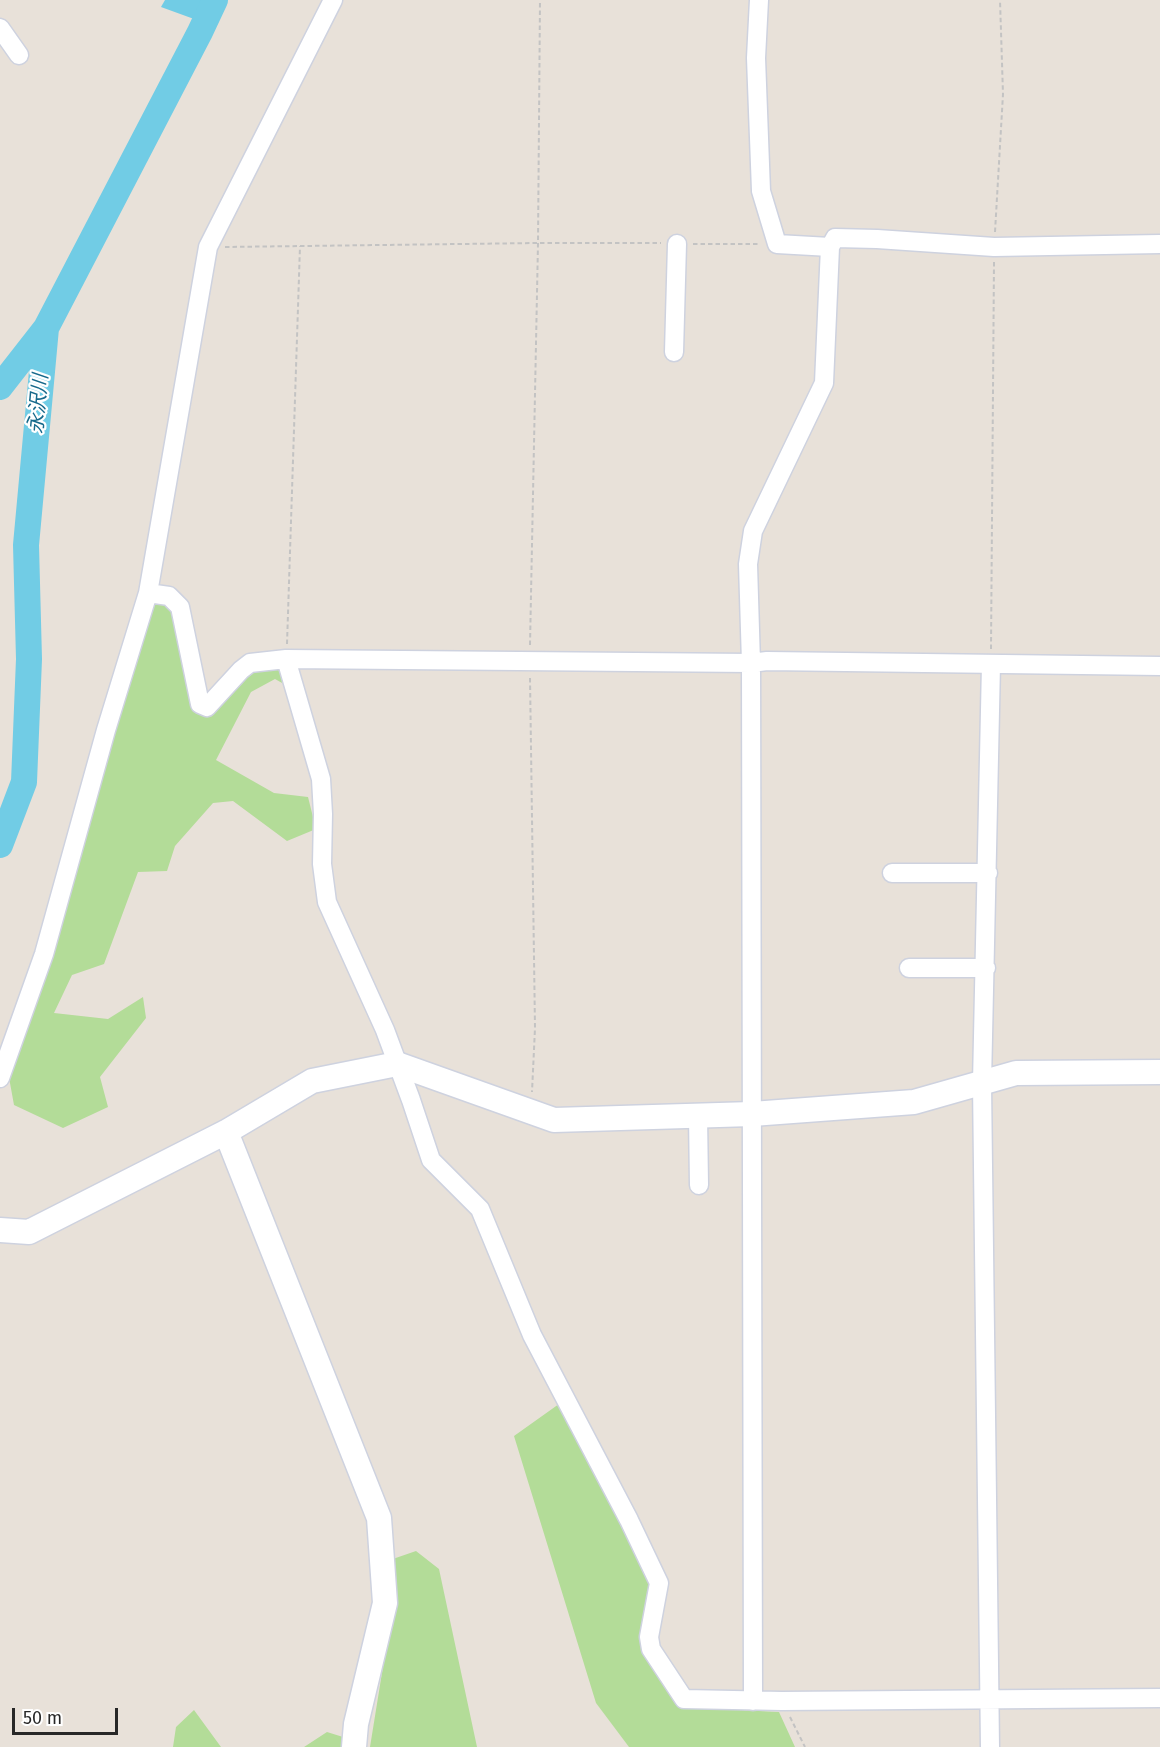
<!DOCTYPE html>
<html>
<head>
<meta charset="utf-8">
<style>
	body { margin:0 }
	#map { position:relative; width:1160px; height:1747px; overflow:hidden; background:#e8e1d9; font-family:"Fira Sans",sans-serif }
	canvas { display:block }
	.scale { position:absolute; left:12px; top:1708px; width:106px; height:27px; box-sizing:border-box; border:3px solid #272727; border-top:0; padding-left:8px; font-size:18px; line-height:21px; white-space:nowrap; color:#272727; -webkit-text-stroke:4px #fff; paint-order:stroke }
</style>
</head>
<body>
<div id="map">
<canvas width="1160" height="1747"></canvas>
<div class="scale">50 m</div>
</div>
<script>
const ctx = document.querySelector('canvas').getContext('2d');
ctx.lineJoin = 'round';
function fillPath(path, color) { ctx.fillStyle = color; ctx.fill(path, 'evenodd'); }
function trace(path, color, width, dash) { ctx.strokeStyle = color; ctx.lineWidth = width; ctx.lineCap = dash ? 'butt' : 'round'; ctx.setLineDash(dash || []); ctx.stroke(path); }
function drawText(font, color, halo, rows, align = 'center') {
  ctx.font = font + ' "Fira Sans","Noto Sans JP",sans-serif'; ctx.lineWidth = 4.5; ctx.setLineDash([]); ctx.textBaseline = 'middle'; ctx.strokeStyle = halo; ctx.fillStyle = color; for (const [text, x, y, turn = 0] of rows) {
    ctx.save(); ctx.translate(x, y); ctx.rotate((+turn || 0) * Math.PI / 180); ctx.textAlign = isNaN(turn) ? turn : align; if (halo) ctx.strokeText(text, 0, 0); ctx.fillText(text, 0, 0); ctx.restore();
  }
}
const green = new Path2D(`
	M151,600L173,608L195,706L212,715L248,670L280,665L291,688L275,679L251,692L216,760L274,793L308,797L316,829L287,841L233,801L213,803L175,846L167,871L138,872L104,964L72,975L54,1013L108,1019L143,997L146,1018L100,1077L108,1107L63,1128L14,1105L6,1061Z
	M566,1399L659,1583L642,1636L680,1707L779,1712L795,1747H629L596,1703L514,1436Z
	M416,1551L439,1569L477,1747H370L391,1617L387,1561Z
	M194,1710L221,1747H173L176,1727Z
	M327,1732L343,1737L342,1747H304Z`);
const water = new Path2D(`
	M165,0H217L205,23L161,7Z`);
const river = new Path2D(`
	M0,387L46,328
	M0,845L24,782L29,659L26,545L46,328L200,32L215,0`);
const path = new Path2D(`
	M995,232L1003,94L1000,0
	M693,244H760
	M225,247L538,243H661
	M287,644L300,246
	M530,645L538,243L540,0
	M991,649L994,262
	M530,678L535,1028L532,1092
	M790,1717L805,1747`);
const street = new Path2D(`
	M759,0L756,58L761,191L777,244L830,247
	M0,28L19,55
	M674,352L677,244
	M148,593L169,596L180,607L200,704L207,707L241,670L250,663L286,659L751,663L767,661L1160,666
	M286,659L321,779L323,814L322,864L327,902L385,1030L411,1100L431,1160L480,1209L532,1335L629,1520L659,1583L649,1637L651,1649L684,1699L782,1701L1160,1698
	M892,873H988
	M909,968H986
	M0,1078L44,954L106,730L148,593L208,247L333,0
	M698,1115L699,1185
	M753,1701L751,663L748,564L753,531L824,383L830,247L835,238L877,239L994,247L1160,244
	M990,1747L982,1083L991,664`);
const secondary = new Path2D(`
	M226,1132L379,1518L385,1603L356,1724L354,1747
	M0,1230L29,1232L226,1132L312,1081L397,1064L554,1120L752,1114L914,1102L1016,1073L1160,1072`);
const waterNames = [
	["永沢川",39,404,-85]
];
fillPath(green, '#b3dc98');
fillPath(water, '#71cce5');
trace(river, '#71cce5', 26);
trace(street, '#ced2df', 21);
trace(secondary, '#ced2df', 27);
trace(path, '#c3c3c3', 2, [4.5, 3]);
trace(street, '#fff', 18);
trace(secondary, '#fff', 24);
drawText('italic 20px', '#16698b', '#fff', waterNames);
</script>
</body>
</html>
